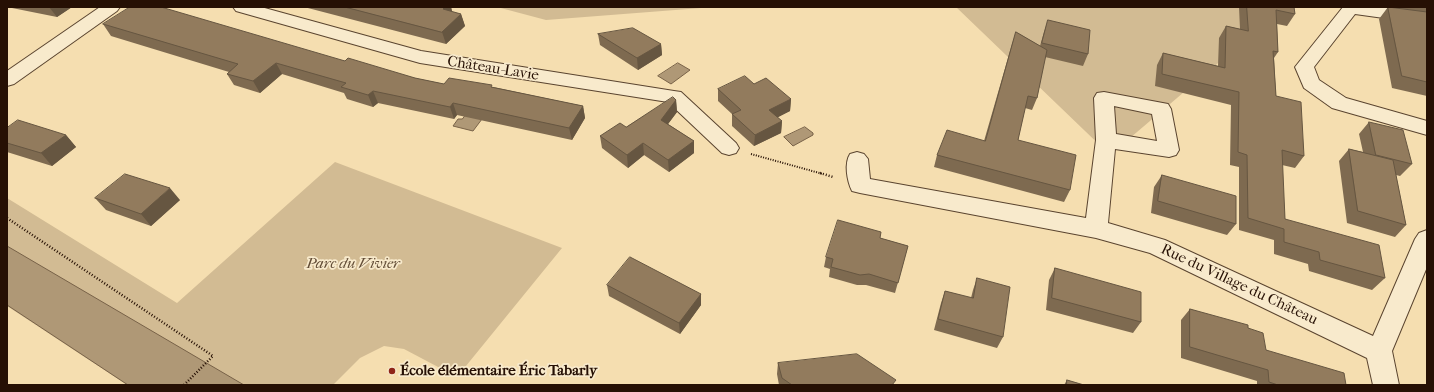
<!DOCTYPE html>
<html>
<head>
<meta charset="utf-8">
<style>
	body { margin:0 }
	#map { position:relative; width:1434px; height:392px; overflow:hidden; background:#f5deb0; font-family:"IM FELL French Canon",serif }
	canvas { display:block }
	.frame { position:absolute; inset:0; border:8px solid #261004; pointer-events:none }
</style>
</head>
<body>
<div id="map">
<canvas width="1434" height="392"></canvas>
<div class="frame"></div>
</div>
<script>
const ctx = document.querySelector('canvas').getContext('2d');
ctx.lineJoin = 'round';
function fillPath(path, color) { ctx.fillStyle = color; ctx.fill(path, 'evenodd'); }
function trace(path, color, width, dash) { ctx.strokeStyle = color; ctx.lineWidth = width; ctx.lineCap = dash ? 'butt' : 'round'; ctx.setLineDash(dash || []); ctx.stroke(path); }
function drawText(font, color, halo, rows, align = 'center') {
  ctx.font = font + ' "IM FELL French Canon",serif'; ctx.lineWidth = 3.5; ctx.setLineDash([]); ctx.textBaseline = 'middle'; ctx.strokeStyle = halo; ctx.fillStyle = color; for (const [text, x, y, turn = 0] of rows) {
    ctx.save(); ctx.translate(x, y); ctx.rotate((+turn || 0) * Math.PI / 180); ctx.textAlign = isNaN(turn) ? turn : align; if (halo) ctx.strokeText(text, 0, 0); ctx.fillText(text, 0, 0); ctx.restore();
  }
}
const green = new Path2D(`
	M497,7H714L546,20Z
	M956,7H1284L1110,155Z
	M335,162L562,248L457,377L404,349L384,346L360,358L333,385H127L7,306V198L177,303Z`);
const water = new Path2D(`
	M678,63L690,70L671,84L658,76Z
	M471,108L488,111L473,131L453,126L458,119H462Z
	M805,127L813,133V135L793,146L784,137Z
	M7,246L244,385H128L7,305Z`);
const pathFar1 = new Path2D(`
	M751,154L823,174`);
const path = new Path2D(`
	M820,173L833,177
	M7,218L213,356L184,385`);
const street = new Path2D(`
	M100,7H120L117,11L14,84L7,86V71Z
	M233,7H261L421,51L674,91L681,92L736,143L739,148L736,153L729,155L722,153L668,102L420,63L236,11Z
	M1343,7H1380L1427,14V24L1355,14L1314,67L1319,80L1346,98L1427,121V135L1332,108L1304,88L1295,67Z
	M1104,92L1168,104L1171,109L1179,150L1176,155L1169,157L1115,149L1108,223L1165,240L1373,336L1415,239L1419,233L1427,230V267L1392,351L1399,385H1373L1367,358L1150,253L1096,238L860,193L852,191C847,181 844,163 850,154L857,152L864,154L868,159L870,179L1086,218L1096,140L1094,98L1097,93ZM1114,106L1152,114L1157,141L1116,134Z`);
const wall = new Path2D(`
	M7,7H72L57,17Z
	M304,7H451L452,12L461,14L465,26L446,44Z
	M1239,7H1294L1295,14L1287,26L1277,24L1278,52L1274,58L1276,96L1304,156L1295,168L1282,165L1285,219L1385,278L1372,290L1309,271L1308,264L1274,254V240L1239,230V167L1230,165L1231,105L1155,86L1157,65L1163,53L1218,66L1219,38L1226,26L1240,29Z
	M1386,7H1427V96L1392,88L1379,19L1388,7Z
	M1048,20L1088,54L1083,66L1045,57L1037,98L1032,110L1025,108L1018,140L1070,190L1064,202L934,167L937,155L984,141L1012,44L1016,32L1040,46L1044,32Z
	M103,24L345,61L415,78L444,84L493,87L583,106L585,118L572,140L457,115L454,119L378,103L373,107L347,99L344,93L282,74L260,93L234,85L227,74L229,72L111,36Z
	M598,34L661,44L662,55L638,70L600,45Z
	M754,84L791,99L790,111L777,117L782,121L781,133L754,146L732,126V114L718,101V89Z
	M676,100L677,112L668,124L694,141V153L669,172L644,155L628,168L602,148L600,136L626,127Z
	M1369,122L1412,164L1400,176L1396,175L1406,225L1395,237L1347,223L1339,161L1349,149L1363,152L1359,134Z
	M7,128L66,135L76,147L52,166L7,152Z
	M1162,175L1236,224L1227,235L1151,213L1154,187Z
	M95,198L180,200L151,226L106,210Z
	M880,238L908,246L895,293L866,285H857L829,277L830,269L824,267L826,257Z
	M1055,268L1141,322L1133,333L1046,310L1049,280Z
	M977,278L1003,337L997,348L934,330L941,303L945,291L971,298L973,290Z
	M607,285L701,294V305L680,334L609,296Z
	M1190,309L1248,328L1266,350L1346,385H1257V381L1181,358V320Z
	M778,363L894,385H779L777,374Z
	M1067,380L1084,385H1064Z`);
const shadedWall = new Path2D(`
	M49,7H72L57,17Z
	M445,7H451L453,15L443,9Z
	M461,14L465,26L446,44L442,32Z
	M661,44L662,55L638,70L637,58Z
	M276,63L282,74L260,93L253,81Z
	M373,91L378,103L373,107L368,95Z
	M791,99L790,111L769,122V110Z
	M676,100L677,112L662,132L661,120Z
	M453,103L457,115L454,119L450,107Z
	M583,106L585,118L572,140L569,128Z
	M782,121L781,133L754,146L755,135Z
	M66,135L76,147L52,166L41,153Z
	M694,141V153L669,172L668,160Z
	M643,143L644,155L628,168L627,155Z
	M170,188L180,200L151,226L141,214Z
	M701,294V305L680,334L679,323Z`);
const building = new Path2D(`
	M130,7H161L345,61L348,58L415,78L444,84L449,78L492,85L491,87L583,106L569,128L453,103L450,107L373,91L368,95L341,87L346,83L276,63L253,81L227,74L238,64L103,24Z
	M345,7H445L443,9L461,14L442,32Z
	M1247,7H1294L1295,14L1276,10L1278,52L1273,51L1276,96L1301,102L1304,156L1282,150L1285,219L1379,245L1385,278L1320,260L1319,252L1284,242V229L1248,218L1247,155L1238,152L1239,92L1162,74L1163,53L1225,68L1226,26L1248,31Z
	M1388,7L1427,12V82L1402,76Z
	M1048,20L1090,30L1088,54L1042,43Z
	M633,28L661,44L637,58L598,34Z
	M1016,32L1047,50L1037,98L1028,96L1018,140L1076,155L1070,190L937,155L947,130L985,141Z
	M745,76L754,84L766,78L791,99L769,110L782,121L755,135L732,114L741,110L718,89Z
	M673,97L676,100L661,120L694,141L668,160L643,143L627,155L600,136L620,123L626,127Z
	M18,120L66,135L41,153L7,143V128Z
	M1369,122L1403,130L1412,164L1376,155Z
	M1349,149L1393,160L1406,225L1358,211Z
	M125,174L170,188L141,214L95,198Z
	M1162,175L1236,196V224L1158,201Z
	M838,220L881,232L880,238L908,246L898,283L869,274L860,275L831,267L833,259L826,257Z
	M630,257L701,294L679,323L607,285Z
	M1055,268L1141,292V322L1052,298Z
	M977,278L1010,287L1003,337L938,319L945,291L973,298Z
	M1190,309L1248,325V328L1263,333L1266,350L1344,373L1346,385H1278L1269,382L1268,370L1190,347Z
	M857,354L896,380L892,385H792L782,378L778,363Z
	M1067,380L1084,385H1067Z`);
const markers = [
	[392,371,4,"#8f2418"]
];
const streetNames = [
	["Château-Lavie",493,69,9],
	["Rue du Village du Château",1239,285,25]
];
const parkNames = [
	["Parc du Vivier",353,264]
];
const poiNames = [
	["École élémentaire Éric Tabarly",400,371]
];
fillPath(green, '#d2bb93');
fillPath(water, '#af9876');
trace(water, '#786248', 1);
trace(street, '#5a442f', 2);
trace(pathFar1, '#261004', 2, [1, 1.5]);
trace(path, '#261004', 2.5, [1, 2]);
fillPath(street, '#f8eacc');
fillPath(wall, '#7e6a50');
fillPath(shadedWall, '#665641');
fillPath(building, '#927b5d');
trace(building, '#665641', 1);
for (const [x, y, r, color] of markers) { const dot = new Path2D(); dot.arc(x, y, r, 0, 2 * Math.PI); ctx.fillStyle = color; ctx.fill(dot); trace(dot, '#f8eacc', 1.5); }
drawText('15px', '#261004', '#f8eacc', streetNames);
drawText('italic 15px', '#624c36', '#f8eacc', parkNames);
drawText('bold 15px', '#261004', '#f8eacc', poiNames, 'left');
</script>
</body>
</html>
